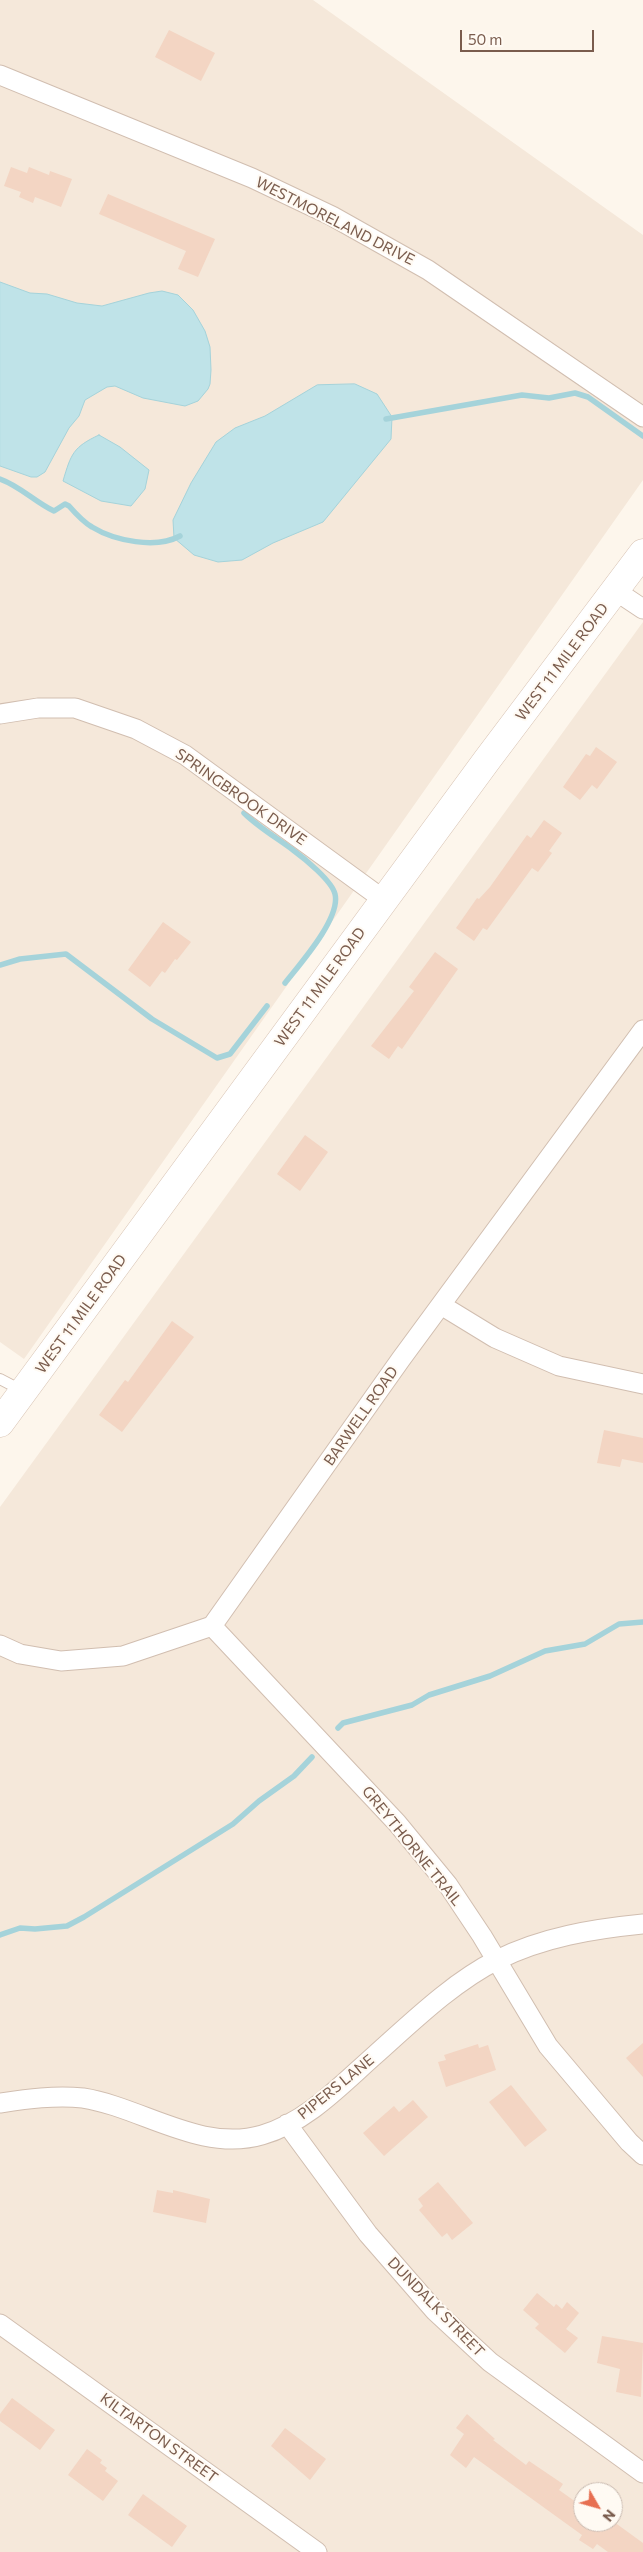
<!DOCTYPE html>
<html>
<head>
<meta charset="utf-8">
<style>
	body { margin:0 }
	#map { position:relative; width:643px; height:2552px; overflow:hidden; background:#fdf6ec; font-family:Commissioner,sans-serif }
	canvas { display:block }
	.north { position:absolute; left:573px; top:2482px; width:50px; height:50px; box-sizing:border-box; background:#fffaf3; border:1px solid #cabbb1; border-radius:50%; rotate:128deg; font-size:14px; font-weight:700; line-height:20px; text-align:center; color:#7a5c4d }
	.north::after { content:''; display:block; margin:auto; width:18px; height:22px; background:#e76f51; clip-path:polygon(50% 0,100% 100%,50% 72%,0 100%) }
	.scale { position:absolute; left:460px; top:30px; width:134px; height:22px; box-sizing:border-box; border:2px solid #7a5c4d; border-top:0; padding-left:6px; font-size:15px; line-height:18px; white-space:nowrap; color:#7a5c4d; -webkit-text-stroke:4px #fffaf3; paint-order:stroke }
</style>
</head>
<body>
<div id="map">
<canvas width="643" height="2552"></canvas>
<div class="north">N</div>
<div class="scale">50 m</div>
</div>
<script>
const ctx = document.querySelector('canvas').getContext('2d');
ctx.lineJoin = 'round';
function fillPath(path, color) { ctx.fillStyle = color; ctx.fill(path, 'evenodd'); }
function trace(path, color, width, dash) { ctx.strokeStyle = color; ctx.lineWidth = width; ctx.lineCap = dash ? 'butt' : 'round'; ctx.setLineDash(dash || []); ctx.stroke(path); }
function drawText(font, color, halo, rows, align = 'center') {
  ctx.font = font + ' Commissioner,sans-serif'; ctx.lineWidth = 4; ctx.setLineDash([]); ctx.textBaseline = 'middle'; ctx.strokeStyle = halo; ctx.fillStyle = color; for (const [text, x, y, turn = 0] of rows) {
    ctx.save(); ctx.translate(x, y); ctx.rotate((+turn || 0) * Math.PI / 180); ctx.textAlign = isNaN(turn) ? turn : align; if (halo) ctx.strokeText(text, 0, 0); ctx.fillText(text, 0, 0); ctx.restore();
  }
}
const residential = new Path2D(`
	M0,0H313L643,235V480L24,1359L0,1342Z
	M643,622V2552H0V1507ZM583,2492H613V2522H583Z`);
const water = new Path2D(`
	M0,282L30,293L47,294L77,303L102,306L149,293L162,291L178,295L193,310L205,331L210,347L211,370L210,384L208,389L198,401L185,406L143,398L115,386L107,387L85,400L79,416L69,428L45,472L37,477H31L0,466Z
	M355,384L377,394L392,417L391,439L323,522L273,543L242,560L218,562L194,555L174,538L173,520L191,483L216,442L235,428L265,416L317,385Z
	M99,435L120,447L149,470L145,489L131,506L101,501L63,481C71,454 73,447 99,435Z`);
const stream = new Path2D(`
	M386,419L522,395L549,398L575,393L588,397L643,436
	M0,479C20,486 35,502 54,511L65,504L69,506C76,514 83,522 92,527C115,541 156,549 180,536
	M244,813C258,827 277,838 293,850C304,858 332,881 335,894C341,918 300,964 285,983
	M0,965L20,959L66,954L152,1019L217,1058L230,1054L267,1006
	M338,1728L343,1723L412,1705L429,1695L490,1676L545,1651L585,1644L619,1624L643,1622
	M0,1935L20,1928L35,1929L67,1926L84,1917L233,1824L259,1801L294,1776L312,1757`);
const building = new Path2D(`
	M169,30L215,53L201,81L155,57Z
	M11,167L27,173L29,167L49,175L50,171L72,179L61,207L35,197L33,203L19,197L21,192L4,186Z
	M108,194L215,239L198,277L178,269L186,251L99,214Z
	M596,747L617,762L597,789L592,785L580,800L563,787L586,754L590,756Z
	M544,820L562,833L549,851L552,853L538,872L532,868L487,930L483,928L474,941L456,928L477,898L479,899L490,887L527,835L531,838Z
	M163,922L191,942L177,960L175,959L165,973L162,971L150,987L128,970Z
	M435,952L458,969L402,1049L398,1046L389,1059L371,1046L414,991L409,987Z
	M305,1135L328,1152L300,1191L277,1174Z
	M172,1321L194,1337L122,1432L99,1415L125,1380L128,1382Z
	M604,1430L643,1438V1463L622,1459L620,1467L597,1463Z
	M643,2043V2077L626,2058Z
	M478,2044L479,2048L488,2045L496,2070L446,2087L438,2062L446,2060L444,2055Z
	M511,2085L547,2130L525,2147L489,2102Z
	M413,2100L428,2117L384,2156L363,2133L394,2106L399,2112Z
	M438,2182L473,2223L452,2240L447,2233L442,2237L419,2210L423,2206L418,2199Z
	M157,2190L173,2193V2190L210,2199L206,2223L153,2212Z
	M537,2293L554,2307L556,2304L562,2309L567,2302L579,2313L566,2329L578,2338L565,2353L535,2328L539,2324L523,2310Z
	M602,2336L643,2343L641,2397L616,2392L620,2369L597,2363Z
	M12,2398L55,2430L40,2450L0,2421V2414Z
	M467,2414L495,2439L493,2440L526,2465L529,2461L563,2484L559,2490L583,2507V2522H614L643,2543V2552H608L597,2544L593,2549L579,2540L582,2535L474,2457L466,2468L450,2455L464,2434L456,2428Z
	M285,2428L326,2459L310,2480L271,2446Z
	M87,2449L102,2460L100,2463L107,2468L105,2471L118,2481L103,2501L68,2475Z
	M143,2494L187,2526L172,2547L128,2515Z`);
const lane = new Path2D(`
	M0,1379L23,1391`);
const street = new Path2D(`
	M0,75L252,178L332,216L428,270L643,417
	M616,591L643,609
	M0,714L38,708H75L136,729L185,755L384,900
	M441,1305L495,1338L559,1366L643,1384
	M212,1626L397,1823L448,1885L482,1936L548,2046L629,2142L643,2155
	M0,1645L20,1654L61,1661L123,1656L212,1626L401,1359L643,1030
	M0,2103C27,2099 55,2095 83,2098C141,2107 201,2153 262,2135C307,2122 341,2085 375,2055C412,2022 453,1982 497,1960C543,1937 593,1929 643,1924
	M287,2124L368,2234L435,2311L490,2362L643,2473
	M0,2324L317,2552`);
const secondary = new Path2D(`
	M0,1423L487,760L643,553`);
const streetNames = [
	["WESTMORELAND DRIVE",335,221,27],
	["WEST 11 MILE ROAD",562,662,-53],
	["SPRINGBROOK DRIVE",241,797,35],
	["WEST 11 MILE ROAD",320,987,-54],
	["WEST 11 MILE ROAD",81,1314,-54],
	["BARWELL ROAD",361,1416,-55],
	["GREYTHORNE TRAIL",412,1846,51],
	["PIPERS LANE",336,2087,-39],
	["DUNDALK STREET",436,2307,46],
	["KILTARTON STREET",159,2438,36]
];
fillPath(residential, '#f5e8da');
fillPath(water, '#bfe3e8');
trace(water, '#a5d3da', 1);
trace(stream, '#a5d3da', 5.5);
fillPath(building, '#f3d5c3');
trace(lane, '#d1beb0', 12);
trace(street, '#d1beb0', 21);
trace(secondary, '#d6c0b0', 29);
trace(lane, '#fff', 10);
trace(street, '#fff', 19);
trace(secondary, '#fff', 28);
drawText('15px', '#7a5c4d', '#fffaf3', streetNames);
</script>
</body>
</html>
